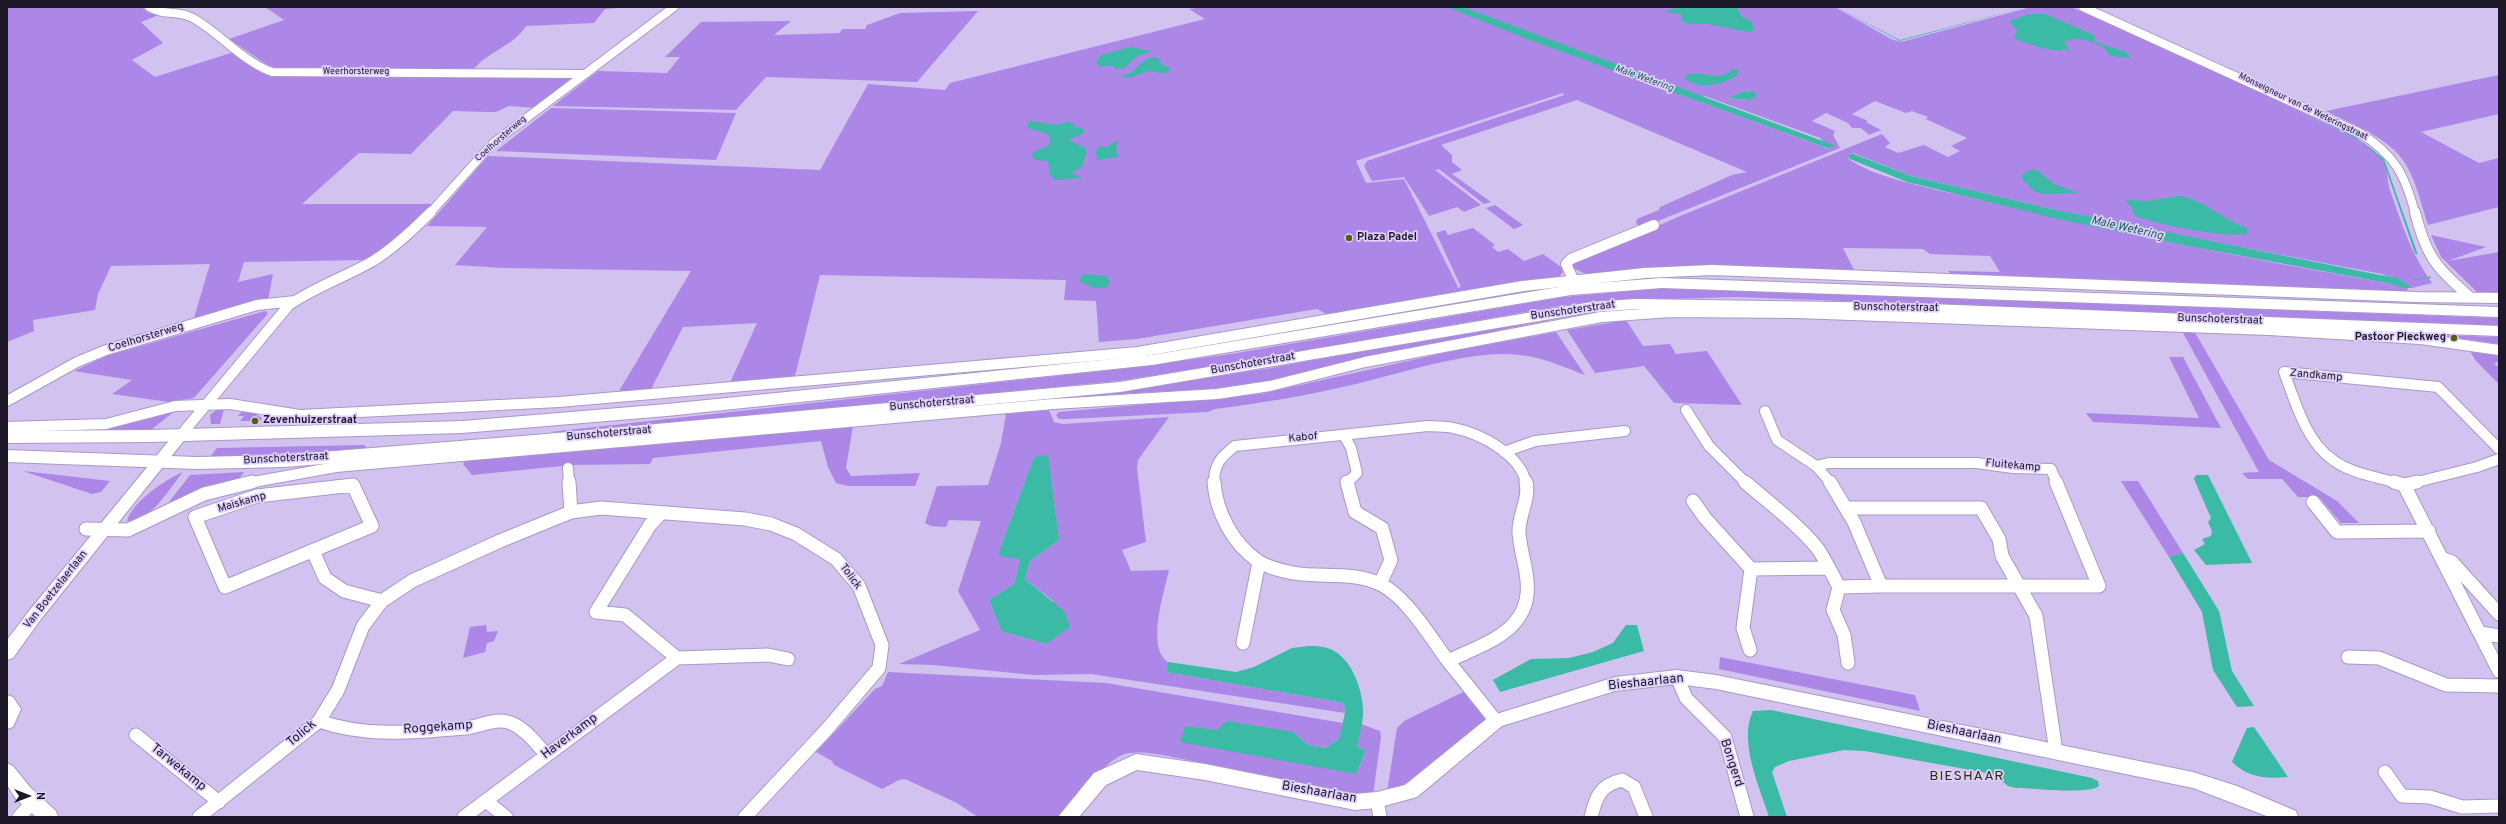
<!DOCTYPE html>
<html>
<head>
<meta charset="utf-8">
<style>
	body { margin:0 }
	#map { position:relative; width:2506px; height:824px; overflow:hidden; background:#d1c2f0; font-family:Overpass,sans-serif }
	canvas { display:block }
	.frame { position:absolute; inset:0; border:8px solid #1d1828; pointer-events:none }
	.north { position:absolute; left:8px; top:776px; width:40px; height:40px; -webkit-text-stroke:3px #decffd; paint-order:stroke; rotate:90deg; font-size:11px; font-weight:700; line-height:16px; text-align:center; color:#1d1828 }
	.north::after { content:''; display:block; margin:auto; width:14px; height:18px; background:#1d1828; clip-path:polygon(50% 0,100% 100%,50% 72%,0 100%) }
</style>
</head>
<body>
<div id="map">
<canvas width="2506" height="824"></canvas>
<div class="frame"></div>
<div class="north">N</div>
</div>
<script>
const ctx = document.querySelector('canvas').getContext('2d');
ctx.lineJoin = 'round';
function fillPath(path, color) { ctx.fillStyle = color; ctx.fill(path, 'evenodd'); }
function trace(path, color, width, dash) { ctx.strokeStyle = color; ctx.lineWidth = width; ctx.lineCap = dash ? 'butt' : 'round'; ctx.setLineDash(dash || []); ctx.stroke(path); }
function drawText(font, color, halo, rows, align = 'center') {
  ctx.font = font + ' Overpass,sans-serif'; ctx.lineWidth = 3.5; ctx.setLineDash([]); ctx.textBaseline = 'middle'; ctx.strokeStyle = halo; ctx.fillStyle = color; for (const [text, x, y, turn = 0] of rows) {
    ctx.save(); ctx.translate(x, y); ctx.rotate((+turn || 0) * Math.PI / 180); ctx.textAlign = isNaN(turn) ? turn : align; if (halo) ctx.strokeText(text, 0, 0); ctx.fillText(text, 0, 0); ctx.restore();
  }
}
const green = new Path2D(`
	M7,7H142L148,13L159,15L141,22L163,43L132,60L155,77L234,52L259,71L575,75L535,108L509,106L496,112H487L453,111L411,154L359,153L302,204H434L405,233L367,260L244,262L238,282L273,274L268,300L193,321L210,264L111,266L98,294L95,310L33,320L34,331L7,342Z
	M265,7H633L605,9L594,23L526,26C514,46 488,51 473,70L276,68L266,64L229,39L284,20Z
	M1193,7H1835L1891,39L1901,42L2031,7H2071L2204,65L2354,137C2365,144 2378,152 2384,163C2388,171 2387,182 2390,190C2401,222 2412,256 2432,283L2412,288L2382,274L2129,226L2056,210L1911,176L1853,153H1850L1848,158C1869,177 1939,190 1968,197C2109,231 2250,259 2392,284L2408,288L2407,292L1955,277L1948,271L2000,272L1990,256L1930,254L1923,249L1843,248L1854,270L1586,274L1573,268V264L1680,216L1882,134L1890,143L1885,147L1898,153L1924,145L1948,157L1960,151L1951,146L1967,138L1926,119L1928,117L1912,111L1906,113L1875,101L1852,114L1868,121L1866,122L1881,130L1869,135L1861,128H1852L1848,123L1826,113L1812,121L1835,131L1833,135L1840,148L1643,227L1636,224L1637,219L1659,210L1660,207L1732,175L1747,172L1577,100L1441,145L1452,155V162L1462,170L1452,174L1491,202L1484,204L1439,169L1435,170L1481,205L1464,212L1457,207L1429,216L1404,177L1372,181L1364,166L1367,161L1564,95L1563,93L1356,161L1366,183L1404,179L1458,287L1455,288L1461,287L1436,233L1445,230L1448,235L1473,228L1495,245L1492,247L1498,252L1508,249L1524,261L1543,254L1561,267L1563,272L1558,278L1328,315L1317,309L1137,339L1099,342L1096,301L1064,300L1066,280L820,275L794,380L729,385L757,323L683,327L649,393L616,396L691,271L504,268L455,265L487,227L427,226L488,156L820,170L868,84L945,90L950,83L1205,19L1189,9L1196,8ZM1744,91H1748L1756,97L1747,100L1727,98ZM1705,96L1820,138L1829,149L1695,100Z
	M978,11L917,82L766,77L736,110L553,106L598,71L667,73L680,57H665L701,22L791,21L774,35L840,33L842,29H865L867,25L900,13Z
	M2499,75V114L2421,132L2479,163L2499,158V207L2428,225C2420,201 2415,173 2398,154C2380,134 2349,123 2326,111Z
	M551,108L736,113L716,160L496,151Z
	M1495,205L1523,225L1514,229L1486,208Z
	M2431,235L2486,247L2448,261L2499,252V294H2479L2441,257Z
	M1649,289H1725L2499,318V326L1737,297L1603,301L1559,306L1266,358L1118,381L586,432H550L1128,368L1231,354L1563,297Z
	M265,311L268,313L265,317L194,398L169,402L112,394L132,380L74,371L109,355Z
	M1573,315L1378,356L1271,381L1224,388L1086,396L1271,368L1399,344Z
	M1626,320L1643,346L1670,344L1676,354L1707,351L1742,405L1674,403L1644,366L1595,373L1567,330Z
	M2182,331H2194L2269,460L2337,501L2359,523H2341L2319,497H2298L2282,479H2248L2242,473L2259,472Z
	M1556,332L1585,375C1564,367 1542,357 1519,355C1473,349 1402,373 1356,384C1309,395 1263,403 1215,409L1208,412L1068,419H1059L1056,415L1059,412L1260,394L1448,352Z
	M2436,335L2499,337V344Z
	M2470,351L2499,354V362L2494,363L2499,368V384L2476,361Z
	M2169,357H2183L2221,428L2093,422L2086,413L2199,418Z
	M219,408L224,409L220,424H211L210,415Z
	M245,408L262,418L260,421H240L244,416H238Z
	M176,410L151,430L100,432L105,427Z
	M1049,410L1054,422L1063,424L1169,417L1138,460L1137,468L1146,542L1122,550L1131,571L1169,570C1164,593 1146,647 1168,662L1166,672L1344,703L1345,713L1091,674L1033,675L934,665L899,664L980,630L958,591L981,521L949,520L946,527L931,526L925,523L937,486L988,485L1001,443L1006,414ZM1034,457L1050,475L1059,540L1030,561L1025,579L1053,601L1046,644L1001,631L989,600L1014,584L1020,559L1001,546Z
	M853,426L846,468L851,476L920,473L915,486H848L836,483L828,467L821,441L653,458L650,464L572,465L472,475L463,464L466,460Z
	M363,445L367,447L362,449L210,457L217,448Z
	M23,471L110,481L101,492L92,494Z
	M183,472C168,490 152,521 127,521C132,502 166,479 183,472Z
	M244,472L239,479L169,502L190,475Z
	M2121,481H2138L2183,553L2169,557Z
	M486,625L487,632L498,631L494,641L487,643L485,652L463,658L470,627Z
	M1720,657L1915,695L1920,711L1719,669Z
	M888,672L1106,683L1343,723L1340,738L1325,748L1308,745L1293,732L1217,731L1185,726L1356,774L1366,750L1357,747L1361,724L1380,731L1381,737L1373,795L1349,793L1168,756C1155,754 1135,750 1122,755C1103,764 1072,800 1058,817H978L957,803L905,779L899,780L882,789L834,765L832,761L816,752L875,689L882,686Z
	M1467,690L1488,722C1456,746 1425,777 1387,792L1397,728L1404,721Z`);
const water = new Path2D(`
	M1447,7H1463L1836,146L1827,148L1524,38Z
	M1678,7H1737L1741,16L1752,22L1754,31L1748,32L1708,24H1688L1682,21L1681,14L1665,12Z
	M1836,7L1900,40L2026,7L1900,41Z
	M2029,14H2045L2094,35L2095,42L2126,52L2131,58L2110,56C2107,54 2108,51 2105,49C2095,41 2075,35 2064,42L2071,52L2064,49L2060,51L2046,49L2014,39L2017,30L2009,21Z
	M1131,47L1151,51L1134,58L1125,68L1117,69L1110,65L1100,67L1096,62L1101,55Z
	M1153,57L1161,59L1159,63L1170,68L1169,72C1161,75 1154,70 1146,72C1137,74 1130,80 1120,77L1132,72L1145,60Z
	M1733,69L1739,70L1736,76C1721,85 1701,90 1685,79L1687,75C1704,69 1717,84 1733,69Z
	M1744,91L1754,92L1756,97L1750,100L1727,98Z
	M2312,116L2355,136L2384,159L2418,255L2415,253L2383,161L2361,141Z
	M1032,121L1055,125L1069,122L1076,125L1072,128H1082L1084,131L1082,134L1068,140L1087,149L1082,167L1071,173L1083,178L1055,180L1050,175L1048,161L1035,160L1032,156L1034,152L1049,145L1051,139L1047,134L1028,128V122Z
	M1115,141L1118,142L1116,147L1117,156H1124L1097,160L1096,151L1099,150L1097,149L1099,146L1107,147Z
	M1851,153L1911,176L2056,210L2385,276C2394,277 2423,282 2430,276L2431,278L2417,280L2396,277L2412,288H2403L2392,284L2178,244L2058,219L1907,182L1850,159L1848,156Z
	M2032,169L2038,171L2054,184L2078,193L2043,194L2034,191L2022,179V175Z
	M2179,196C2203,199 2223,220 2247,228V233C2232,240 2150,223 2134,215L2132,208L2125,200L2148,201Z
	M1083,274L1106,276L1110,281L1106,288H1094L1079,281Z
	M1048,455L1059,540L1030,561L1025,579L1064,611L1070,627L1046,644L1001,631L989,600L1014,584L1020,559L999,556L1001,546L1034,457Z
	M2196,475H2208L2252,563L2206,565L2194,550L2205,544L2202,539L2211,536L2212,531L2208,522L2211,518L2194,479Z
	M2183,553L2219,611L2232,671L2254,706L2237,707L2213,670L2202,612L2169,557Z
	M1626,625H1637L1644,651L1500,692L1493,680L1531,659L1569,658L1593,652L1613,643Z
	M1309,646C1316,646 1323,646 1330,649C1353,658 1364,694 1363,716C1362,726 1359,737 1357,747L1366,750L1356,774L1180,742L1185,726L1217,730L1227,721L1293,732L1308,745L1325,748L1339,739L1345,713L1344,703L1166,672L1168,662L1236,672L1254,667L1292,648Z
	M1771,710L2092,778L2098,781L2099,786C2088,795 2032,788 2016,788L2008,786L1993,774L1865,751L1844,750L1789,761L1775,767L1772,772L1787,817H1769C1760,788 1738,741 1753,711Z
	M2254,727L2288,777C2266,779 2249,778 2232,762L2247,728Z`);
const minorFar2 = new Path2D(`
	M149,7C163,16 180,10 193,18C221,34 242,61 272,72L583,74
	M2083,7L2360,133C2395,155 2405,175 2415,213
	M430,213L492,144L674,7`);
const minorFar1 = new Path2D(`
	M2415,212C2426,256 2436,268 2470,297
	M1573,279L1566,264L1571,259L1654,225
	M7,401L77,362L106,350L257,305L295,301
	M1686,410L1709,446L1746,483
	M1765,411L1777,440L1816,466
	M7,427L106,424L175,406L230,404L300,415L559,402L1138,352L1523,286L1645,273L1712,270L2417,297L2499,298
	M181,435L289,305C315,287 345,277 373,261C394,248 413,230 431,212
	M1344,435L1351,448L1357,473L1347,483
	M1504,452L1535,441L1625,431
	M568,468L569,483
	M248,483L336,467L1053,404L1217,394L1270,386L1365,362L1601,317L1671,312L1796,313L2269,330L2421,339L2499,350
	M1214,483C1214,464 1221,457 1235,446L1428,426C1436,427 1445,426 1453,428C1480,433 1520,454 1526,483
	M1831,483L1816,466L1829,463H1977L2013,468L2051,469L2057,483
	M2397,483C2377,477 2350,473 2333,460C2306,442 2295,401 2284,372L2438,387L2499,449
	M2413,483L2477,467L2499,459`);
const minor = new Path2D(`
	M569,482L571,512
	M1214,482C1216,512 1233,544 1258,561C1267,567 1283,571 1293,573C1321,578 1353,571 1380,584C1406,596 1431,638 1448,661
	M1347,482L1355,512L1382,528L1391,560L1380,584
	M1745,482C1769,503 1798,524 1818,549C1826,561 1832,574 1839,587L1833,610L1844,635L1848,663
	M1830,482L1854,522L1881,586H2099L2056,482
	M2394,482L2404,485L2417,482
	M353,485L372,526L225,587L195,517L257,496Z
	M2404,485L2499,671
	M1693,501L1705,518L1751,569L1743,628L1750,650
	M2313,502L2337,532L2429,531
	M1847,508H1981L1999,539L2002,556L2036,616L2056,752
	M661,513L650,525L596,612L625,615L677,658L768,655L788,659
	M86,529L128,530L204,494L252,482
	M313,551L325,578L344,591L382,601
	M2443,559L2452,562L2499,614
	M1751,569L1829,568
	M1839,587L1881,586
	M2481,633L2499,636
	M1243,643L1259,562
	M2348,657L2379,658L2446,685L2499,686
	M1448,661L1496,721
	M1448,661C1485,643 1532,631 1527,581C1526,565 1520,549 1519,533C1518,516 1530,499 1526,482
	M1677,677L1686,698L1725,737L1747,817
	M319,721C366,738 418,732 466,728C481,726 497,717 511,723C526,729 536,744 547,755
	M136,735L219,802
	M2385,772L2402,796L2430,797L2462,807L2499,806
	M1377,800L1380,817
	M486,801L506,817
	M19,817L33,802
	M199,817L319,721L338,690L363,626L382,601L412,581L500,541L571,512L601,508L745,519L771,524L796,534L836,559L859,586L882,645L879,668L828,728L745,817
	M464,817L677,658
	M1591,817C1596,797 1600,785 1622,780L1634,787L1646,817`);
const tertiary = new Path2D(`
	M181,430L186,432L188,435L186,438L41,619L13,658L7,660V640L29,611L176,432Z
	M1677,670L1716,675L2193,772L2237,786L2296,811L2298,817H2269L2193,788L1716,689L1677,684L1615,691L1502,726L1417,797L1377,808L1355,810L1205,780L1137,770L1106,785L1079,817H1058L1094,773L1136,754L1205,764L1355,794L1377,792L1405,785L1490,716L1615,677Z
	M7,695L13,697L21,709L13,727L7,729Z
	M7,763L13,766L30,787L56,811L58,817H36L16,799L7,785Z`);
const primary = new Path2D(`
	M1662,278L2499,307V317L1662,288L1571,295L1152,365L667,416L462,433L150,442L7,443V431L150,430L462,421L667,404L1152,355L1571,285Z
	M1636,299L1904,303L2499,326V336L1904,313L1636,309L1592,312L1120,392L546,446L285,467L197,469L7,462V450L197,457L285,455L546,434L1120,382L1592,302Z`);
const markers = [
	[1349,238,4,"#526105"],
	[2454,338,4,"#526105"],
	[255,421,4,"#526105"]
];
const farStreetnames = [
	["Weerhorsterweg",356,72],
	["Monseigneur van de Weteringstraat",2303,107,26],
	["Coelhorsterweg",501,139,-41]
];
const farWaternames = [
	["Male Wetering",1644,79,20]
];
const poiNames = [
	["Plaza Padel",1357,238],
	["Pastoor Pieckweg",2446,338,"right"],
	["Zevenhuizerstraat",263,421]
];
const streetNames = [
	["Bunschoterstraat",1896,308,1],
	["Bunschoterstraat",1573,311,-8],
	["Bunschoterstraat",2220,320,2],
	["Coelhorsterweg",146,338,-17],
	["Bunschoterstraat",1253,364,-10],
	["Zandkamp",2316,376,5],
	["Bunschoterstraat",932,404,-5],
	["Bunschoterstraat",609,434,-5],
	["Kabof",1303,438,-5],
	["Bunschoterstraat",286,459,-3],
	["Fluitekamp",2013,466,5],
	["Maiskamp",242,503,-16],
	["Tolick",850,577,54],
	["Van Boetzelaerlaan",56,590,-52]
];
const waterNames = [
	["Male Wetering",2127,229,13]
];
const nearStreetnames = [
	["Bieshaarlaan",1646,683,-6],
	["Roggekamp",438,728,-4],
	["Bieshaarlaan",1964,733,12],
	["Tolick",302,734,-40],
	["Haverkamp",570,737,-37],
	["Bongerd",1731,763,72],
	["Tarwekamp",178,768,39],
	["Bieshaarlaan",1319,793,10]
];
const nearNeighbourhoodnames = [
	["BIESHAAR",1967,777]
];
fillPath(green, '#ac87e7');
fillPath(water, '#3bbaa6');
trace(minorFar2, '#a899c5', 10);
trace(minorFar1, '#a899c5', 12);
trace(minor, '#a899c5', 15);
trace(tertiary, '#a899c5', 2);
trace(primary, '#a899c5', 2);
trace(minorFar2, '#fff', 8);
trace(minorFar1, '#fff', 10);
trace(minor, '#fff', 13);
fillPath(tertiary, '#fff');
fillPath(primary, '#fff');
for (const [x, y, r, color] of markers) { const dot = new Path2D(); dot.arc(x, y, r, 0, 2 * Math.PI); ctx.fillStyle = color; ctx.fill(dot); trace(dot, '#decffd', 1.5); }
drawText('9px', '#1d1828', '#decffd', farStreetnames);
drawText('italic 10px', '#1e6156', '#decffd', farWaternames);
drawText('bold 11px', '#1d1828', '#decffd', poiNames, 'left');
drawText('11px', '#1d1828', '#decffd', streetNames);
drawText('italic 12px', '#1e6156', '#decffd', waterNames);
drawText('13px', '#1d1828', '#decffd', nearStreetnames);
ctx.letterSpacing = '1px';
drawText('14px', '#283008', '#decffd', nearNeighbourhoodnames);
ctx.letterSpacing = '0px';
</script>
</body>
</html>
